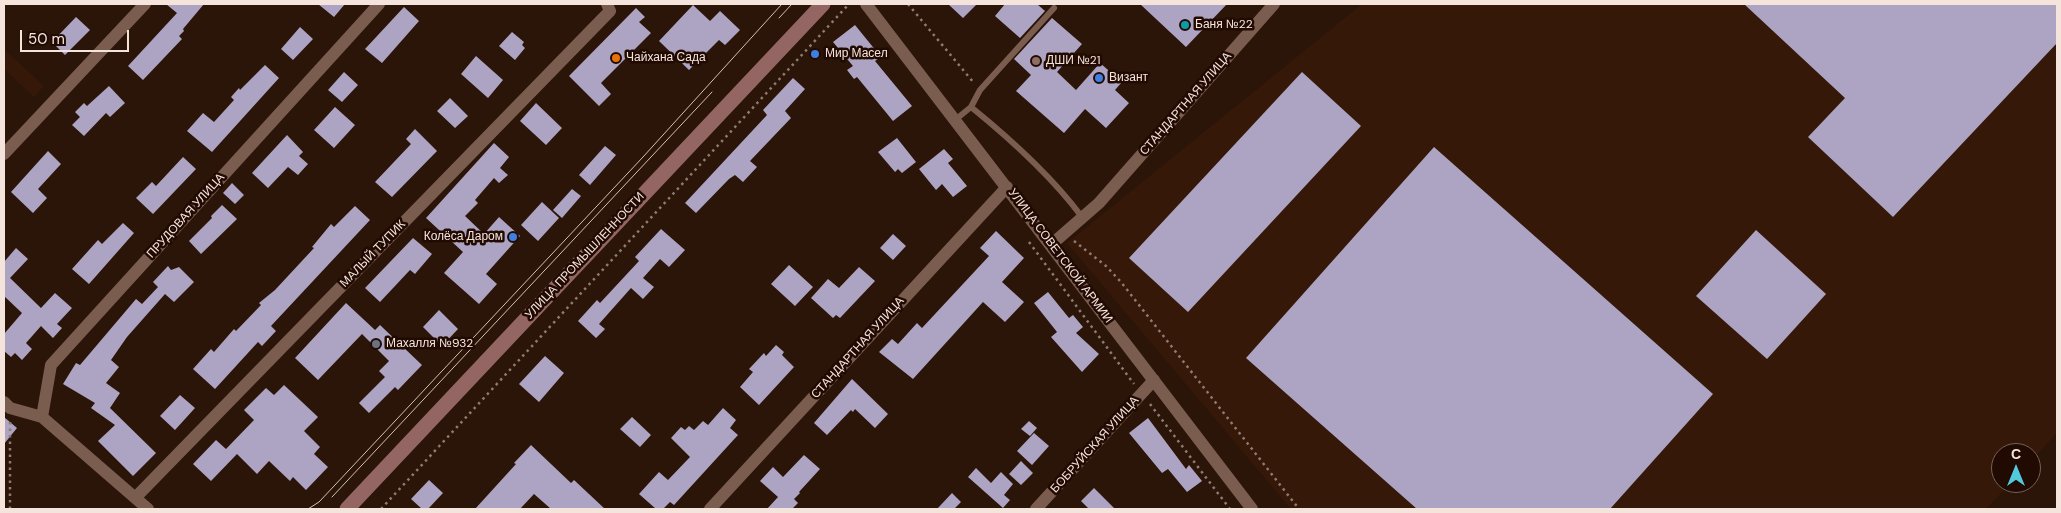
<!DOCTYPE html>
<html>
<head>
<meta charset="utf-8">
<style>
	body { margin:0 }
	#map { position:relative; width:2061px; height:513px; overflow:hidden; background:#2b1408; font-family:"DM Sans",sans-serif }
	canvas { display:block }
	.frame { position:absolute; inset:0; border:5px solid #f5e4dc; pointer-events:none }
	.north { position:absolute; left:1991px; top:443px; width:50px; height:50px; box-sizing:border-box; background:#210a02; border:1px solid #766159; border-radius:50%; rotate:0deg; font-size:14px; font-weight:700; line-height:20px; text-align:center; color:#f5e4dc }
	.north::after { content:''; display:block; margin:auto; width:18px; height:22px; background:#53cadc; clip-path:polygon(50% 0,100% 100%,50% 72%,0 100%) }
	.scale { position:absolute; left:20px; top:30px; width:109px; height:22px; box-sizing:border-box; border:2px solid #f5e4dc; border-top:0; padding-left:6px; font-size:15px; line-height:18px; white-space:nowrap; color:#f5e4dc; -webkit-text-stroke:4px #210a02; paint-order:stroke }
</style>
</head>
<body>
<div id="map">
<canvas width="2061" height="513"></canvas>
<div class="frame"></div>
<div class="north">С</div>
<div class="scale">50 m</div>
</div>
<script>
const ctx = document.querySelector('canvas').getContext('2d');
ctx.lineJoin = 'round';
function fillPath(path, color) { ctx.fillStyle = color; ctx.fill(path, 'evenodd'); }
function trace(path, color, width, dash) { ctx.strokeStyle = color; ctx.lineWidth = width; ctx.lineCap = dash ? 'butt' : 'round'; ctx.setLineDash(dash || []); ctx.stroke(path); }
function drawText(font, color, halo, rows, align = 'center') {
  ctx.font = font + ' "DM Sans",sans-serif'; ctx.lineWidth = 5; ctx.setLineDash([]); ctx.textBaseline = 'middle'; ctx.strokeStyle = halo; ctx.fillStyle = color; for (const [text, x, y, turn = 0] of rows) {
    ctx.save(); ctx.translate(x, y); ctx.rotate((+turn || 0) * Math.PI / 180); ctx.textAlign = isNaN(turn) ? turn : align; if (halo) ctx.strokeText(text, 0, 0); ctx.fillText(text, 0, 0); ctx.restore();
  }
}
const built = new Path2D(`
	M1362,4H2057V433L2031,461V453H2001V483H2011L1986,509H1291L1067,243Z
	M4,49L44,86L34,97L4,69Z`);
const building = new Path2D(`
	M166,4H204L183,29L184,31L179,36L182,39L143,80L128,66L177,13Z
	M318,4H345L334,17Z
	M948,4H977L963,18Z
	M1005,4H1037L1045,11L1020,38L995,16Z
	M1140,4H1227L1186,47Z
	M1744,4H2057V43L1893,217L1808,137L1845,98Z
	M693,5L710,21L720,11L740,30L725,45L719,40L689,70L659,41Z
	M404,7L419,21L382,63L365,49Z
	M636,8L645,17L639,22L651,33L601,83L611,94L599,106L569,76Z
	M76,17L90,30L65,55L52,42Z
	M1052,18L1082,44L1057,72L1076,90L1100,63L1122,82L1115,90L1129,103L1106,128L1085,109L1064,133L1016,91L1031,75L1014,59Z
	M855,25L881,57L875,61L912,106L893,121L857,77L854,79L847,70L853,66L833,42Z
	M300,27L313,39L293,60L281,49Z
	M512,32L524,42L522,45L525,48L515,60L499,46Z
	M476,56L503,80L488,98L461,74Z
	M265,65L279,78L212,152L187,131L203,113L214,122L234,100L231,97L239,88L240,90Z
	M344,72L358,85L342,102L328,90Z
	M1302,72L1361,126L1188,312L1129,258Z
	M793,78L805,89L785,111L791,118L750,161L757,167L743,182L735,175L729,179L696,213L685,203L767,115L763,110Z
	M109,86L125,103L110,117L106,113L84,136L72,125L80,117L75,112L84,103L87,106Z
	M450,98L468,116L455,128L437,111Z
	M536,103L562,128L546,145L520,121Z
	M335,107L355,125L334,148L314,130Z
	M415,129L437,151L392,197L375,182L411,144L406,139Z
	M287,135L303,152L299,156L308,164L298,175L288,167L268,188L252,173Z
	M897,138L916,162L902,173L898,169L895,172L878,152Z
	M494,143L509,157L500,168L508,175L499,183L494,178L475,200L478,203L465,216L484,234L499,217L520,236L486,274L497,284L479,304L444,273L463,252L426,218Z
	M605,146L616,155L590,185L579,175Z
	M1434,147L1713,394L1610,509H1417L1246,358Z
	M944,149L953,159L948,163L967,186L953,197L942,184L936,190L919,169Z
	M48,151L61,164L38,189L47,198L33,213L11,192Z
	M183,157L196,169L153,214L136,198L152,182L156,186Z
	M232,183L244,195L235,204L223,193Z
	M572,189L581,196L562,218L553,210Z
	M542,202L559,218L538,241L521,225Z
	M222,205L237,219L201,254L189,241L212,218L211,216Z
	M355,206L370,220L271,326L276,331L262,346L258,342L215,389L193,369L211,349L214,352L234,329L236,331L261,305L259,303L275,290L314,248L312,247L331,224L334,227Z
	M123,223L134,233L89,284L72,269L98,240L102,244Z
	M661,229L685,250L669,267L660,259L643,278L654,287L643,299L631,288L599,324L605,329L596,338L578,321L597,300L600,303L639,261L635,257Z
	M1756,230L1826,294L1767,359L1696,296Z
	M996,231L1024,258L1002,282L1024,302L1005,322L983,302L913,379L879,352L892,339L898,344L917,323L922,328L989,256L980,248Z
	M893,234L906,246L893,260L880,248Z
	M413,238L432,254L415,274L410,270L380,302L365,288Z
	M16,248L28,259L10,278L41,308L55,293L72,308L57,324L62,328L53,338L41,326L26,343L32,349L22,360L15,353L11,357L4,351V334L22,313L4,296V262Z
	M789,265L813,287L795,306L771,284Z
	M168,266L171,270L179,267L194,282L174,302L165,294L127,337L111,360L119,367L106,383L120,393L110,408L156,453L133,476L98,441L115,425L91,408L95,403L63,384L76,363L80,365L136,299L142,304L158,287L153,282Z
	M859,267L875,281L840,318L836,315L833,318L811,298L828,279L839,288Z
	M1048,292L1069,318L1073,315L1083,327L1076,333L1099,354L1082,372L1051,337L1057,332L1034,303Z
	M346,303L375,330L380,325L422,365L398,390L395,387L369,413L359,403L385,377L379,371L389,361L362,334L318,380L295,358Z
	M439,310L458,329L442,346L423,327Z
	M776,345L784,352L782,355L794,367L759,405L740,387L753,372L749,369L764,353L766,356Z
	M545,356L564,373L539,402L519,384Z
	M852,379L888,414L875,428L855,409L853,412L851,410L827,435L814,423Z
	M284,385L318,417L304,431L320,447L314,454L328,467L306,490L293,477L290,481L269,461L257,474L237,454L211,481L193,464L216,440L226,449L254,420L244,410L266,388L274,395Z
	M180,395L195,408L175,430L160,416Z
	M723,408L736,420L730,428L738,435L674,505L670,502L663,509H656L639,494L659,472L668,480L690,457L671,438L681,427L685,430L689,426L694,430L703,421L708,425Z
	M4,417L17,428L4,444Z
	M632,417L651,435L640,447L620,429Z
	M1148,418L1186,469L1189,465L1202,481L1187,492L1168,469L1162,473L1129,433Z
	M1029,421L1037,428L1030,436L1021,429Z
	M1034,433L1049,446L1032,465L1017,451Z
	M531,445L571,483L574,480L605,509H551L534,494L520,509H475L516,464L514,463Z
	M804,455L820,469L799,492L800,493L794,499L798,503L792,509H767L778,497L760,481L773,467L783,477Z
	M1021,461L1033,473L1021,485L1009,474Z
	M976,468L991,483L1001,472L1013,484L1004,495L1010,500L1003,508L968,477Z
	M429,480L443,493L428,509H422L411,499Z
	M1094,488L1115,509H1089L1081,501Z
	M952,493L961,502L954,509H937Z`);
const path = new Path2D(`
	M908,4L974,83
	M1074,241L1106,266L1121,282L1299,509
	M1029,242L1134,384
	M1150,404L1230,509
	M10,509V421
	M381,509L849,4`);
const lane = new Path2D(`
	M971,107C1008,137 1053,178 1082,217
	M955,120L971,107L980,90L1054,8`);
const street = new Path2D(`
	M866,4L1252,509
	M4,154L145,4
	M1052,244L1099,203L1274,4
	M4,402L10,408L42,417L51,365L379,4
	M42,417L148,509
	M136,497L610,11L607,4
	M710,509L1007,187
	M1036,509L1154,380`);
const secondary = new Path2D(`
	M347,509L823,4`);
const tram = new Path2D(`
	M779,18L792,4
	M332,497L712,92
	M308,509L319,502L643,157L782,4`);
const markers = [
	[1185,25,5,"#0f9aa8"],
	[815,54,5,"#3f7fe0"],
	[616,58,5,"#e8710a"],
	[1036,61,5,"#8d6e63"],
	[1099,78,5,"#3f7fe0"],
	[513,237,5,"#3f7fe0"],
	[376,344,5,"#6b7280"]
];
const poiNames = [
	["Баня №22",1195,25],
	["Мир Масел",825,54],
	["Чайхана Сада",626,58],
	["ДШИ №21",1046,61],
	["Визант",1109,78],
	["Колёса Даром",503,237,"right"],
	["Махалля №932",386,344]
];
const streetNames = [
	["СТАНДАРТНАЯ УЛИЦА",1186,104,-49],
	["ПРУДОВАЯ УЛИЦА",186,216,-48],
	["МАЛЫЙ ТУПИК",373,254,-46],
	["УЛИЦА ПРОМЫШЛЕННОСТИ",585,256,-47],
	["УЛИЦА СОВЕТСКОЙ АРМИИ",1060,256,53],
	["СТАНДАРТНАЯ УЛИЦА",858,348,-48],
	["БОБРУЙСКАЯ УЛИЦА",1095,445,-48]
];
fillPath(built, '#361809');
fillPath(building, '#aca4c2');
trace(path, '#8f7b71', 2.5, [2.5, 4]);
trace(lane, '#7a5d4f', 6);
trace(street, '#7a5d4f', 12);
trace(secondary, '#946663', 15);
trace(tram, '#d3c1b8', 1);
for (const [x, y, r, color] of markers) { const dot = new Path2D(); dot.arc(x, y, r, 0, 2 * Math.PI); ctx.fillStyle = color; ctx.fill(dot); trace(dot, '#210a02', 2); }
drawText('12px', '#f5e4dc', '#210a02', poiNames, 'left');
drawText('12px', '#f5e4dc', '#210a02', streetNames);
</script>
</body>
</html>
